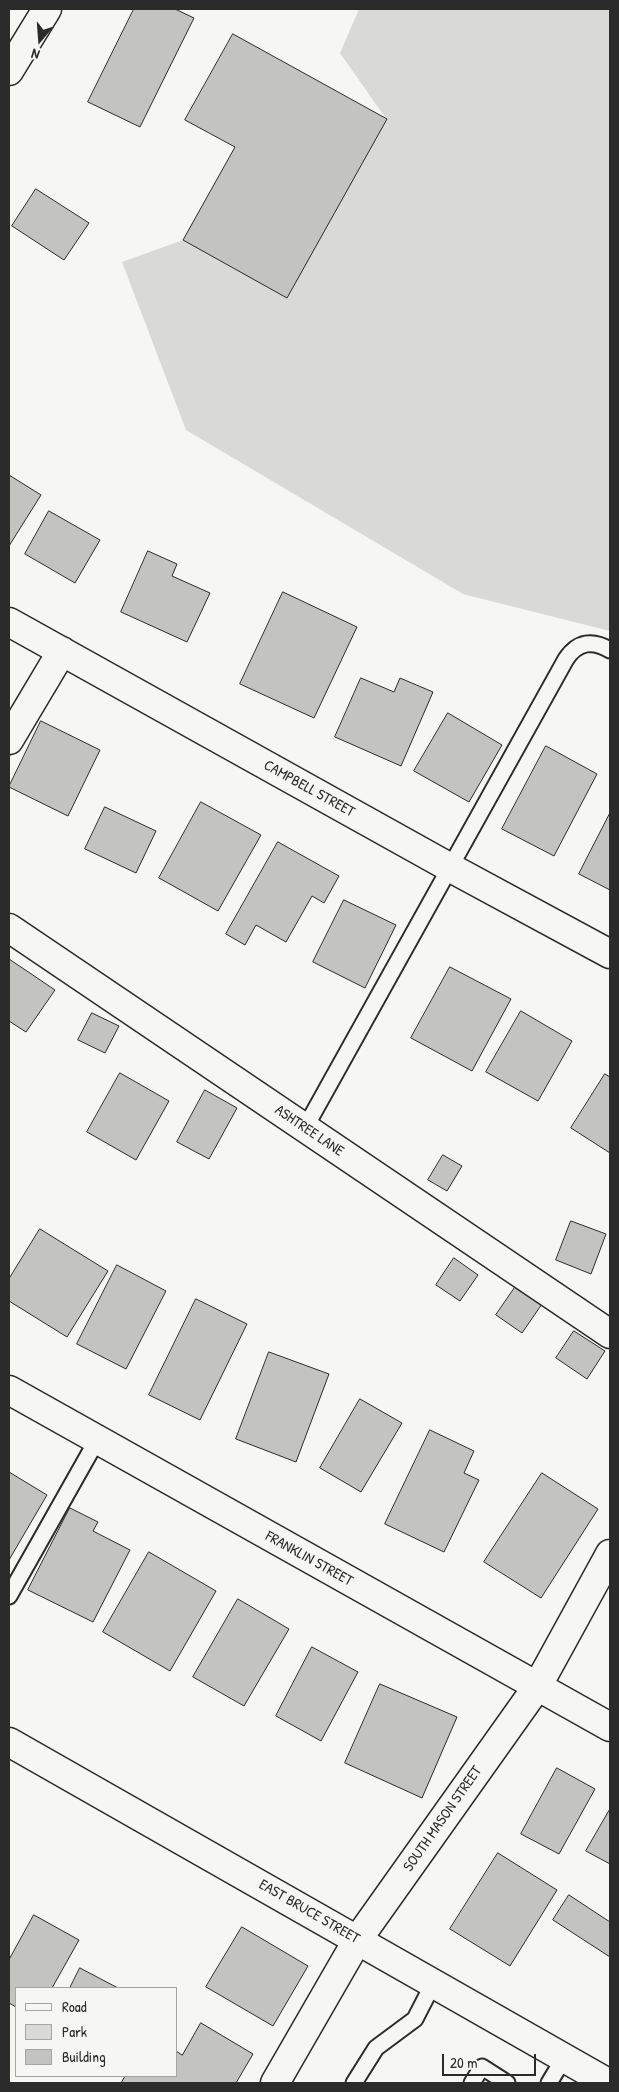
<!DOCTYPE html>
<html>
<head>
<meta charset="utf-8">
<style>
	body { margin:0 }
	#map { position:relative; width:619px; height:2092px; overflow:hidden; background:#f6f6f2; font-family:"Patrick Hand",sans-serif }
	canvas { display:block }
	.frame { position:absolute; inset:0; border:10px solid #2b2b2b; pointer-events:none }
	.legend { position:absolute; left:15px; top:1987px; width:162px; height:90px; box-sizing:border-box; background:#f6f6f2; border:1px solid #a5a5a2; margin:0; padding:6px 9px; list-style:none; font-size:15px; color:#2b2b2b }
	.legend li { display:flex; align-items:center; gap:10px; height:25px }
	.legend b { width:25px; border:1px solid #a5a5a2 }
	.north { position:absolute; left:15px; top:15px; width:50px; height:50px; -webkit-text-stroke:4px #f6f6f2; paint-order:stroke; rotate:198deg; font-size:14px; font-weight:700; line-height:20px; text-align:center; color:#2b2b2b }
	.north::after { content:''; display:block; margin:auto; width:18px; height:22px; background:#2b2b2b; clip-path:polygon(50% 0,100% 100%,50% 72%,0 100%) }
	.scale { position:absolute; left:442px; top:2054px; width:94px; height:22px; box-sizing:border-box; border:2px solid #2b2b2b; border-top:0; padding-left:6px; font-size:15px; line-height:18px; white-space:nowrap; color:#2b2b2b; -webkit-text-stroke:4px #f6f6f2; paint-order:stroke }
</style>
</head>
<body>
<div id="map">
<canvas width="619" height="2092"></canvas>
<div class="frame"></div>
<ul class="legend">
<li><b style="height:6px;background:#f6f6f2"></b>Road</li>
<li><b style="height:14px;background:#d9d9d5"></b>Park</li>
<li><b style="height:14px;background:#c3c3c0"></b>Building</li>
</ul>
<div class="north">N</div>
<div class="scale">20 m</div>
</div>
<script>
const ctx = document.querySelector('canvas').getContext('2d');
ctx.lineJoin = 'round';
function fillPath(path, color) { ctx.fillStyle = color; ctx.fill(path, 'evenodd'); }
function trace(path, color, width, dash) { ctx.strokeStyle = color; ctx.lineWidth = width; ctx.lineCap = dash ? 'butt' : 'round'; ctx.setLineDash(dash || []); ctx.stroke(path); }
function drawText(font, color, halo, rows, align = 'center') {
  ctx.font = font + ' "Patrick Hand",sans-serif'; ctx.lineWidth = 4.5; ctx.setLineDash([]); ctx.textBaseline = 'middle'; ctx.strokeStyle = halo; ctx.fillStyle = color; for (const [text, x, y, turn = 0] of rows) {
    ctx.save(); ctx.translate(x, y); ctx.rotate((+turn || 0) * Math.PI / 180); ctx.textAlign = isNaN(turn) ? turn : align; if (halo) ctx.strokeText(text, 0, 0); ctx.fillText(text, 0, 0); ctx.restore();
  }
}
const green = new Path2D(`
	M359,9H610V631L463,594L186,430L122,262L183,240L387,120L340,53Z`);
const building = new Path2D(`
	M134,9H175L194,18L140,127L88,102Z
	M233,34L387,119L287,298L183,240L235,147L185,120Z
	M36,189L89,223L64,260L12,226Z
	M9,475L41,495L9,546Z
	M49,511L100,540L75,583L25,554Z
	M148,551L177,564L172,576L210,593L187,642L121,612Z
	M283,592L357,627L314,718L240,684Z
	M361,678L394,692L400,678L433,692L401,766L335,737Z
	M448,713L502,745L469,802L414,771Z
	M41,721L100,750L68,816L9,787Z
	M546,746L597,774L554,856L502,829Z
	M201,802L261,835L218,911L159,878Z
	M105,807L156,831L136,873L85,849Z
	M610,813V890L579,874Z
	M278,842L339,876L324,903L312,896L286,942L256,925L245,945L226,934Z
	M344,900L396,925L365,988L313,962Z
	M9,959L55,990L26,1032L9,1021Z
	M450,967L511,999L472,1071L411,1038Z
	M521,1011L572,1041L538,1101L486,1072Z
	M92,1013L119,1026L105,1053L78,1040Z
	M120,1073L169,1101L136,1160L87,1132Z
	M605,1074L610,1077V1153L571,1128Z
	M205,1090L237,1108L209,1159L177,1142Z
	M443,1155L462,1166L447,1191L428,1180Z
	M571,1221L606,1234L591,1274L556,1260Z
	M40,1229L108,1271L67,1337L9,1301V1279Z
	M454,1258L478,1275L460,1301L436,1285Z
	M117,1265L166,1291L126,1369L77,1344Z
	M516,1286L542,1304L522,1333L496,1315Z
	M196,1299L247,1324L200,1420L149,1395Z
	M574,1331L605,1351L587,1379L556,1358Z
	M269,1352L329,1374L296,1462L236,1439Z
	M360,1399L402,1423L361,1492L320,1468Z
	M430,1430L474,1451L464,1473L479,1480L444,1552L385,1524Z
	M9,1472L47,1495L9,1560Z
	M542,1473L598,1509L541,1598L484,1562Z
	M70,1508L98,1522L93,1531L130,1550L93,1622L28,1590Z
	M149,1552L216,1591L170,1671L103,1632Z
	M238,1599L289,1629L244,1706L193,1677Z
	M312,1647L358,1672L321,1741L276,1716Z
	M380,1684L457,1717L422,1798L345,1763Z
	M557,1768L595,1789L559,1854L521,1834Z
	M610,1809V1864L586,1851Z
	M498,1853L557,1890L510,1966L450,1929Z
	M569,1895L610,1922V1957L553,1920Z
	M34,1915L79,1940L52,1988H16V2007L9,2003V1960Z
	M242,1927L308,1966L273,2026L206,1987Z
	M80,1968L118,1988H70Z
	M201,2023L253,2054L236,2083H121L125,2076H176V2051L182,2055Z`);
const lane = new Path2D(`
	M305,1128L566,659C578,641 593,640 610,650
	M9,1596L97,1440
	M354,2083L376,2048L415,2019L434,1982
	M472,2083L482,2067L507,2083
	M549,2083L564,2058`);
const street = new Path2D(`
	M9,71L47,9
	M9,622L449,867L610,954
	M9,740L62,651
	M9,928L610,1334
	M9,1390L610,1727
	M9,1742L608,2083`);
const secondary = new Path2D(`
	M275,2083L358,1939L537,1687L610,1554`);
const streetNames = [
	["CAMPBELL STREET",309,789,29],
	["ASHTREE LANE",309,1131,34],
	["FRANKLIN STREET",309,1559,29],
	["SOUTH MASON STREET",443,1819,-55],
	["EAST BRUCE STREET",309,1912,30]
];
fillPath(green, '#d9d9d5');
fillPath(building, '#c3c3c0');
trace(building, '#2b2b2b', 1);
trace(lane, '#2b2b2b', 19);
trace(street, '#2b2b2b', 31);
trace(secondary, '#2b2b2b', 31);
trace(lane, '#f6f6f2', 15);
trace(street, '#f6f6f2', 28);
trace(secondary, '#f6f6f2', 28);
drawText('15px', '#2b2b2b', '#f6f6f2', streetNames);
</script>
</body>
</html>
